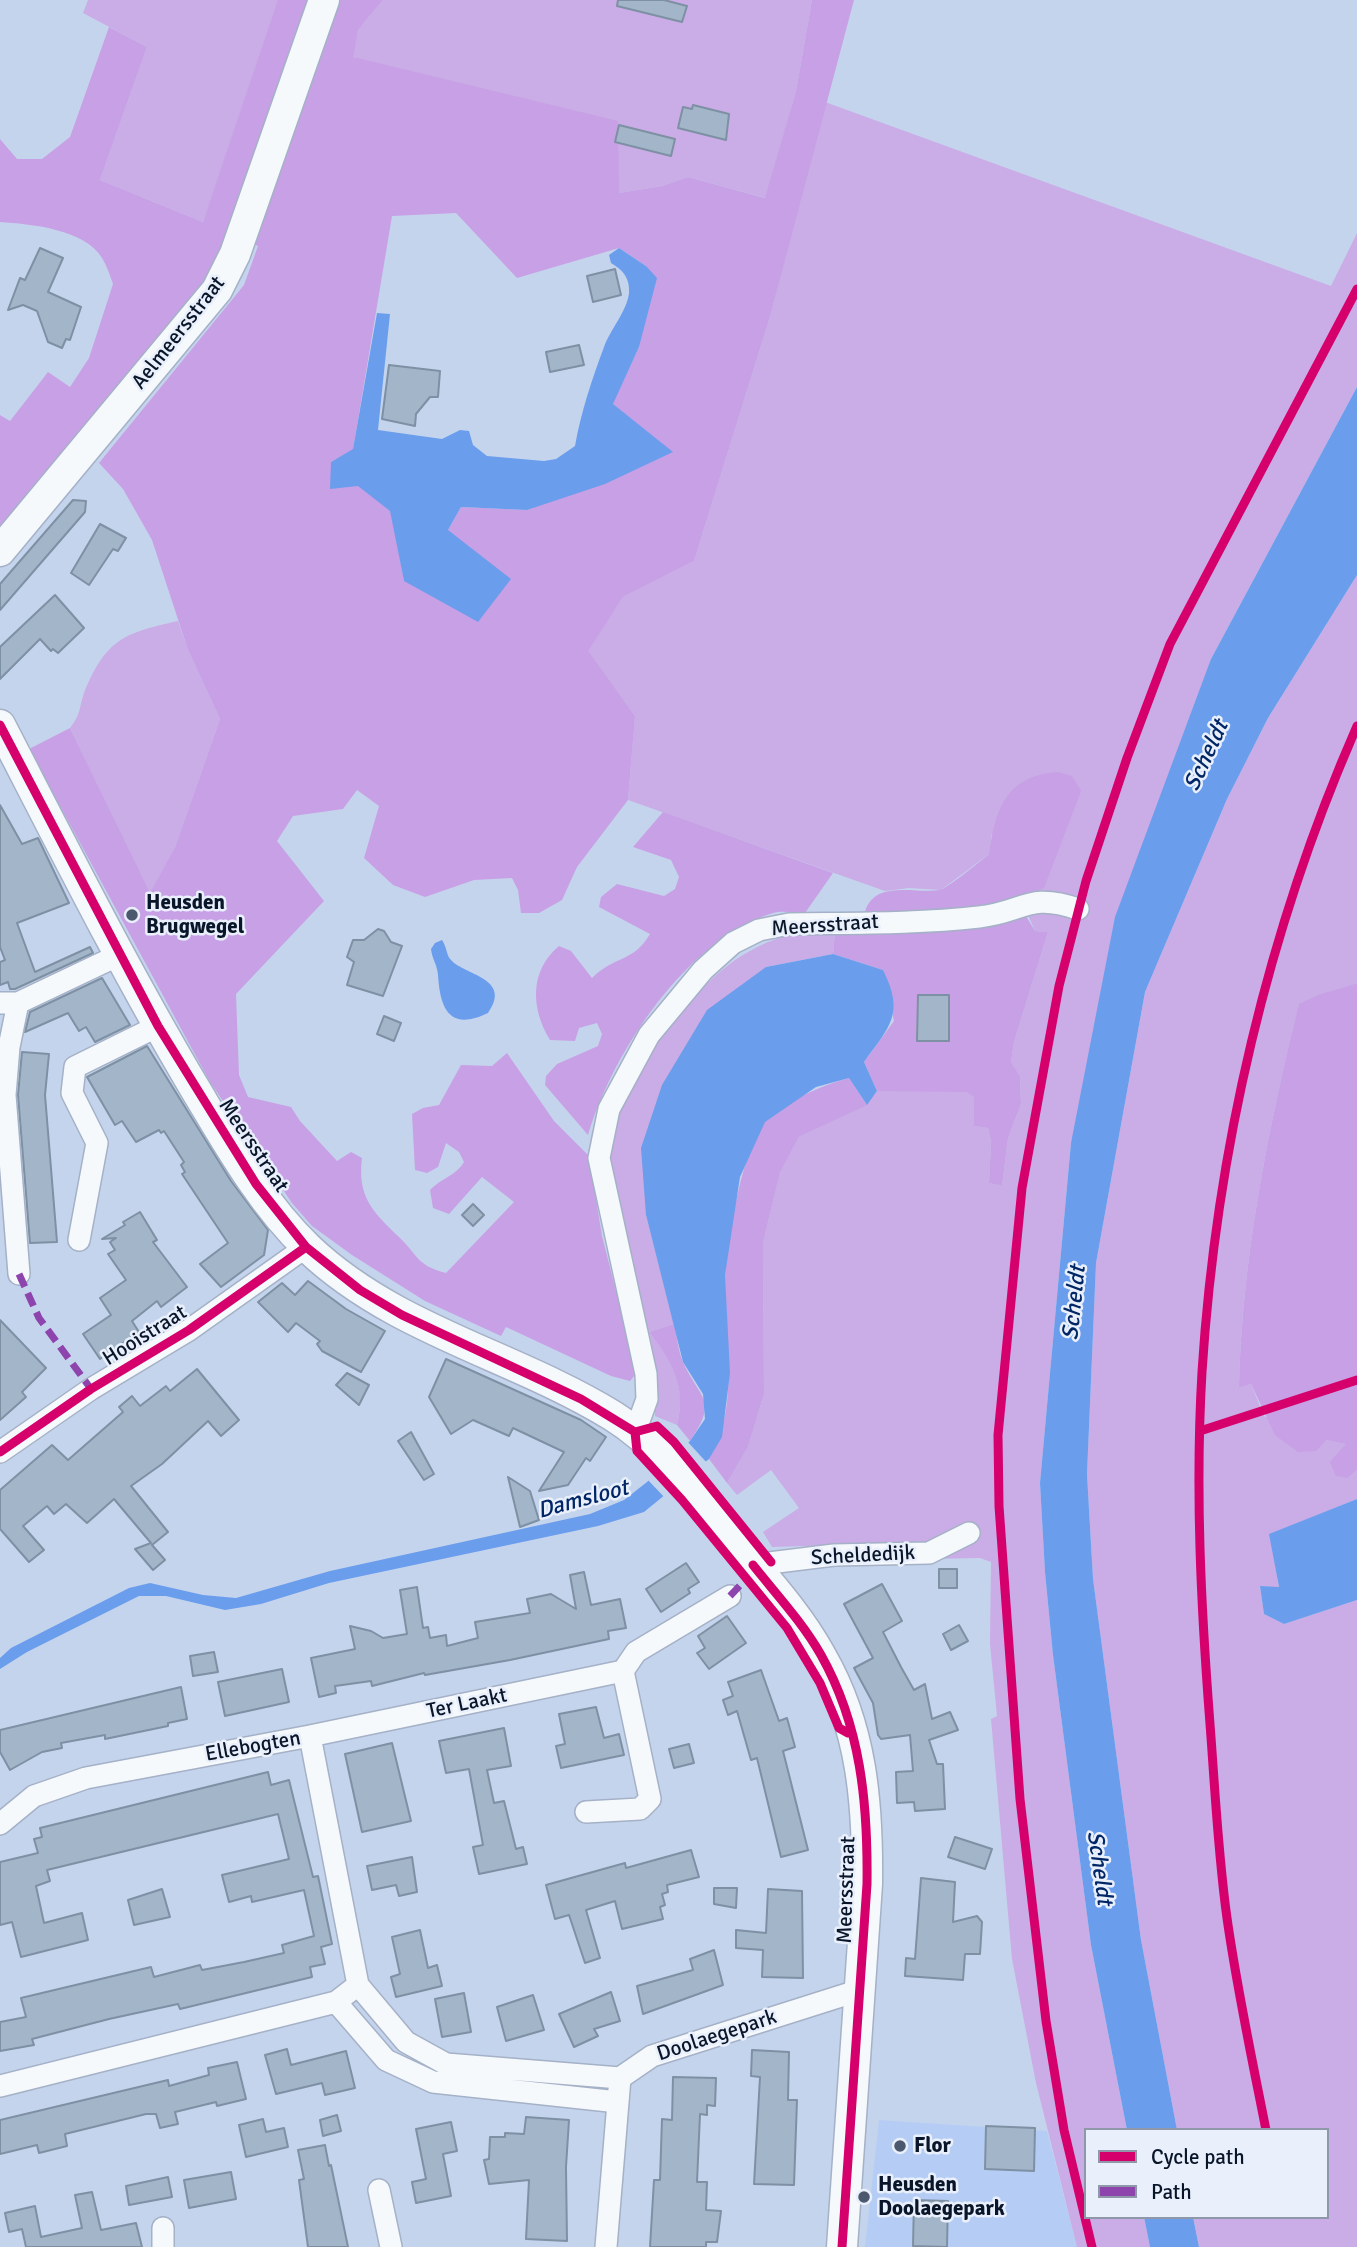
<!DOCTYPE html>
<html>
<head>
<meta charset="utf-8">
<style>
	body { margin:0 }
	#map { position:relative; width:1357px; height:2247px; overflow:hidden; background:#c5d4ed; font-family:Signika,sans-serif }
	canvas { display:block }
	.legend { position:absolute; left:1084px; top:2128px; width:245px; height:91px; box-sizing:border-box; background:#e9f0fc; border:2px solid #8f98a8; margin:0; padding:9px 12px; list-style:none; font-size:21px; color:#091529 }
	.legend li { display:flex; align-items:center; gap:14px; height:35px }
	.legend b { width:35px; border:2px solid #8f98a8 }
</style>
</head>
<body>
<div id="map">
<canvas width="1357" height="2247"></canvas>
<ul class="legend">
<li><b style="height:9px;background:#d6006c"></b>Cycle path</li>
<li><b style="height:9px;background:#8e44ad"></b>Path</li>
</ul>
</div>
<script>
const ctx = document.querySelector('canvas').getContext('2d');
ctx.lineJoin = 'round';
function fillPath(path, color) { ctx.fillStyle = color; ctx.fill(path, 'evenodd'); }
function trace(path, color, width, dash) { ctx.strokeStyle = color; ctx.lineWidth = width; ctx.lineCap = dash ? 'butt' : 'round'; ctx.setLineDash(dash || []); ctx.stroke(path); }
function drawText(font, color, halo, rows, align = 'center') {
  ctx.font = font + ' Signika,sans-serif'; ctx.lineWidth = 5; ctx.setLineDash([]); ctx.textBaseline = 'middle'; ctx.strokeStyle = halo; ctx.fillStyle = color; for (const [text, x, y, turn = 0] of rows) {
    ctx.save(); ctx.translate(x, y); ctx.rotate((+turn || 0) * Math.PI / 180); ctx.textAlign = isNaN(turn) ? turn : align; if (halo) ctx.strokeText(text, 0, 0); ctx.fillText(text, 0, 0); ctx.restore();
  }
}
const built = new Path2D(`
	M879,2120L1047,2131L1077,2247H865Z`);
const green = new Path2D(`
	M88,0H282L203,222L100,180L147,47L83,13Z
	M383,0H812L796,91L766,198L688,177L662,186L619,193L352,56L358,30Z
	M825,102L1331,286L1357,233V387L1211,659L1071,1143L1040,1483L1045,1572L1053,1655L1091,1945L1127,2130H1086V2217H1144L1150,2247H1077L1036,2083L1012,1959L991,1719L997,1716L990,1644L991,1562L980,1558L927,1559L906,1543L772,1547L763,1532L799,1508L771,1470L737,1495L727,1483L748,1447L764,1394L763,1243L780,1171L799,1137L866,1105L877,1091H967L974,1097V1126L988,1128L991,1142L989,1183L1002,1186L1008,1138L1021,1104L1020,1076L1011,1062L1014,1042L1048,932L1035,931L992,833L989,854L941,890L909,888L885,891L628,800L635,716L587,651L623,597L694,561L769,320Z
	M1357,575V983L1320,994L1299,1005C1268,1129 1242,1258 1239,1386L1251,1384L1264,1416L1326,1440L1347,1444L1348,1478L1357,1470V1499L1270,1534L1279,1588L1260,1586L1264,1614L1284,1624L1357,1600V2247H1199L1193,2217H1327V2130H1177L1141,1940L1093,1579L1087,1474L1096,1263L1145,992L1227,799L1268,718Z
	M178,621L188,650L220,719L175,847L150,894L70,728C81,714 79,708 84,693C106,639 124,633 178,621Z
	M794,933H835L833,954L766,967L646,1215L674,1324L649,1332C673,1361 687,1387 677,1425L655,1416C655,1388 656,1359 649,1332C635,1282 606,1200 610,1150C613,1102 646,1053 676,1018C712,975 739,949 794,933Z`);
const forest = new Path2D(`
	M278,0H383L358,30L353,57L618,121L619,193L662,186L688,177L765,198L796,91L812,0H854L769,320L694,561L623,597L588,651L635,716L628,800L577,867L562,900L539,913H521L518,890L512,878L474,880L425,897L393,885L364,858L379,806L357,790L343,809L293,816L277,841L324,901L236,994L239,1075L248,1097L291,1107L300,1121L337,1161L351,1152L362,1158C357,1197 373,1212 399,1237C419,1256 416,1265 446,1273L514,1202L482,1177L449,1214L433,1208L430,1190C440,1179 457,1175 464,1162L459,1152L446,1143L438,1167L427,1173L415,1170L412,1114L423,1108L439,1105L461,1065L492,1066L507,1053L554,1121L589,1156L602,1236L635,1365V1375L630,1381L611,1376L506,1327L501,1336L425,1301L352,1255L312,1226L292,1203L210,1082L29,749L70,728L150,893L175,847L220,719L188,650L152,540L123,489L99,463L244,285L258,246L233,235L191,313L0,536V415L10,421L48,372L70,387L89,358L113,284C110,276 107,266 102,258C85,229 30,224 0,222V139L17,159H42L70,137L109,27L147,47L100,180L203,222ZM456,213L517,278L619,248L646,266L639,347L612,404L672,452L527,510L461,507L448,530L404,581L391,511L331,462L353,450L392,216Z
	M1058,772L1072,776L1081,791L1044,888C982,911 930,912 864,916C871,878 915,894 940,890C946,889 982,860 989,854C996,808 1006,776 1058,772Z
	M663,812L833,873L805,913C795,913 782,910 773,913C686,940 613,1052 588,1135L545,1085L546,1076L557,1064L598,1046L602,1034L597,1023L579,1028L575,1041L550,1040C531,1009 529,971 559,946L571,951L592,978C615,955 633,963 650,934L599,907L601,897L617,884L664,896L675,889L679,877L671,860L633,847Z
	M1026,916L1035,931L1048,932L1014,1042L1011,1062L1020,1076L1021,1104L1008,1138L1002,1186L989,1183L991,1142L988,1128L974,1126V1097L967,1092L877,1091L864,1062L894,1021L883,970L833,954L835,933Z
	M1357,983V1470L1348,1478L1336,1476L1330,1462L1346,1444L1326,1440L1316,1451L1298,1452L1275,1435L1251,1384L1239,1387C1242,1258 1268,1129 1299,1004L1320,994Z
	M849,1078L867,1105L799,1137L780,1172L763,1243L764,1394L748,1447L727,1483L709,1459C742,1403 723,1337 725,1275C727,1242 743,1146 765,1121C783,1101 824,1085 849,1078Z
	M674,1324C677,1336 678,1350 683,1362C700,1400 719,1399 690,1441L677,1425C687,1387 672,1361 649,1332Z`);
const water = new Path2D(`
	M619,248L646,266L657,278L639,347L613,404L673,452L605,484L527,510L461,507L448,530L511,579L478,622L404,581L390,511L358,486L330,489L331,462L353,449L377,313L390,314L378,430L442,439L460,430L469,431L473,445L487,456L544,461L556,459L575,446C581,412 592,379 604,347C610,330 627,311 629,293C630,278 623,270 611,263L609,255Z
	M1357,387V575L1268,718L1227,799L1145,992L1096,1263L1087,1474L1093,1579L1141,1940L1177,2130H1127L1091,1945L1053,1655L1045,1572L1040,1483L1071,1143L1115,917L1211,659Z
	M442,940C447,947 446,955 451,960C464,975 513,978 488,1013C449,1032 440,1008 438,975C437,964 432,959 431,949L435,943Z
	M833,954L883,970C905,1014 890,1026 864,1062L877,1091L867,1105L849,1078L816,1087L765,1122L740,1177L725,1275L730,1373L722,1437L709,1459L644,1512L598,1526L329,1583L261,1604L225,1610L166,1596H139L27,1652L0,1669V1658L11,1648L129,1588L150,1583L203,1595L236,1598L330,1571L590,1514L624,1500L647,1482L690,1441L705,1419L703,1394L683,1362L646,1215L641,1148L662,1085L707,1010L766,967Z
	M1357,1499V1600L1284,1624L1264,1614L1260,1586L1279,1587L1269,1534Z
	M1144,2217H1193L1199,2247H1150Z`);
const pier = new Path2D(`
	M686,1440L708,1464L667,1500L646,1478Z`);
const building = new Path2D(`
	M618,0H664L687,6L682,22L617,6Z
	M693,105L729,114L726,140L678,128L683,107L692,109Z
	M619,125L675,139L671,156L615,142Z
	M40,248L63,258L48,292L81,307L70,340L66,339L62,348L48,342L37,311L23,305L8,310L20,278L25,280Z
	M615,269L621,295L593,302L587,276Z
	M579,345L584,365L550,372L546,352Z
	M389,365L440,371L438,397H430L416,414L415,426L382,419Z
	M73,500L86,501L85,512L0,610V584Z
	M100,524L126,538L118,551L113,549L89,585L71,573Z
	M55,595L84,628L58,653L53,649L51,651L40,639L0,679V647Z
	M0,805L22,844L38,838L69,903L17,923L35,972L90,947L93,953L15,989H10L8,982L0,985V962L5,960L0,947Z
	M378,929L384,931L391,942L402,946L383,996L347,985L354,962L347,957L353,940H364Z
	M102,978L130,1025L95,1042L86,1027L79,1031L68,1013L25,1032L30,1012Z
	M918,995H949V1041H917Z
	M384,1016L401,1023L394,1041L377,1034Z
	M147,1046L231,1181L268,1230L264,1255L221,1287L200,1264L228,1243L182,1174L185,1172L181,1165L184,1162L164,1131L161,1133L159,1130L136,1142L122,1121L115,1125L87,1077Z
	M22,1052L49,1054L45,1095L57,1242L30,1243L18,1095Z
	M473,1204L484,1215L473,1226L462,1215Z
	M140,1212L157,1240L153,1242L187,1287L161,1307L157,1301L132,1321L139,1332L100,1359L83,1334L111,1315L100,1298L126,1280L108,1254L115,1250L110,1242L116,1238L102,1239L125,1225L123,1222Z
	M308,1281L346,1309L385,1331L361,1372L322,1351L317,1344L320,1341L296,1323L288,1332L258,1302L282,1283L295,1295Z
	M0,1320L46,1368L22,1392L26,1397L0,1420Z
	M446,1359L581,1420L606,1437L590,1461L586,1458L568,1485L539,1491L564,1452L513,1428L509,1436L473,1420L451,1434L429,1397Z
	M197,1369L239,1420L221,1436L208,1421L162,1464L131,1486L168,1532L152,1545L165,1560L153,1570L135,1549L151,1543L114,1499L87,1523L66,1504L54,1514L47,1506L23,1526L44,1550L29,1562L0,1529V1490L52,1445L68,1460L123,1412L119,1407L132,1396L140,1406L166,1386L170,1391Z
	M347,1373L369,1385L359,1405L336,1385Z
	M411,1432L434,1474L424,1480L398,1441Z
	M508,1477L530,1491L539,1520L520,1527Z
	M686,1563L699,1582L688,1589L690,1593L661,1612L646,1589Z
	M939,1569H957V1588H939Z
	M584,1572L591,1605L620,1599L626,1628L608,1631L609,1639L510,1660L425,1675L424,1673L372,1686L371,1681L335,1686L336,1693L319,1697L311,1658L355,1649L350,1626L371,1631L383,1638L407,1634L400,1590L417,1587L423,1628L428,1627L430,1638L446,1635L447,1646L478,1638L475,1622L530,1613L527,1599L551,1594L576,1609L570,1575Z
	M882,1584L902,1621L883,1632L901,1667L914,1690L925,1684L932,1719L950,1712L958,1730L929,1740L937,1764H943L945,1809L915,1811L914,1802L897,1803L896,1772L913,1771L910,1735L881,1739L878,1735L873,1703L854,1668L873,1658L844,1604Z
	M727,1616L746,1643L709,1669L697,1653L705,1648L698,1636Z
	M959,1625L968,1641L951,1650L943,1634Z
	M214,1652L218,1672L193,1676L190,1656Z
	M282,1669L289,1702L225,1716L218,1682Z
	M761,1670L779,1721L787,1718L795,1747L783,1751L808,1850L781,1857L757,1758L751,1760L737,1711L728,1715L723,1700L733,1696L728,1682Z
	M181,1687L187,1719L168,1723V1726L105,1739V1735L61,1743L62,1748L42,1752L10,1770L0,1752V1730Z
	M596,1707L604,1738L619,1734L624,1755L561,1768L556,1746L565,1744L559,1714Z
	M504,1728L511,1766L487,1770L494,1803L504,1801L516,1849L523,1847L527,1864L479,1874L473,1847L483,1845L469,1769L446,1773L439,1741Z
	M392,1743L411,1821L362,1832L345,1754Z
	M689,1744L694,1763L674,1768L669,1749Z
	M268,1772L271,1785L289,1780L313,1877L318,1876L332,1944L321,1947L325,1964L310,1967L312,1977L180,2009L178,2004L109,2019L32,2039L34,2045L0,2051V2022L26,2017L21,1998L151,1967L154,1977L200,1965L202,1970L244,1962L284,1953L282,1945L314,1936L304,1890L252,1902L251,1896L229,1902L222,1875L289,1859L278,1814L47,1870L50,1881L36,1886L44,1923L82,1913L88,1940L21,1957L12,1922L0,1925V1862L38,1853L34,1839L42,1837L40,1828Z
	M955,1837L992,1849L985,1869L948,1857Z
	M691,1850L699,1877L667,1885L668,1892L662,1894L665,1905L660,1907L663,1919L622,1929L615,1901L586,1910L600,1958L585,1963L569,1915L555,1919L546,1885L625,1863L626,1868Z
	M412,1857L417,1892L399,1896L396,1885L372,1890L367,1866Z
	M921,1878L955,1882L953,1922L977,1916L982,1922L980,1954H965L963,1980L905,1976L906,1958L915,1959Z
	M714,1888H737L736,1908L714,1904Z
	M162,1889L170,1917L134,1925L128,1900Z
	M768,1889L802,1891L803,1978L762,1977L763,1950L736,1948V1930L766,1933Z
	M420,1930L428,1968L437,1965L442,1986L396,1997L391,1977L400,1974L392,1937Z
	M714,1950L723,1985L643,2014L637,1986L693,1970L690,1959Z
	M611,1992L620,2021L594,2029L598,2036L574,2047L559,2014Z
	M464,1993L471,2032L442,2037L435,1999Z
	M533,1995L544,2030L506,2041L497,2007Z
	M287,2049L291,2065L346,2051L355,2088L325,2095L322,2083L276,2094L265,2055Z
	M752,2050L789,2052L788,2100H797L794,2185L754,2184L760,2077L751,2076Z
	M237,2062L246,2099L217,2106L216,2102L175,2112L178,2124L160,2128L156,2114H146L65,2134L67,2146L39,2153L37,2145L0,2154V2120L168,2080L169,2086L209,2075L208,2068Z
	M673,2077L716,2078L715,2106L707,2105V2115L700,2114L697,2182H707L706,2210L721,2211L717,2242H706V2247H650L654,2180H660L662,2119L672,2120Z
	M337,2115L341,2131L323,2136L320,2120Z
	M526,2117L569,2120L566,2167L567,2241L526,2239L529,2180L489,2184L484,2160L489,2159L490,2137H505V2133L524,2134Z
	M263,2119L266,2132L284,2128L288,2147L246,2157L239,2125Z
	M451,2122L457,2151L443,2154L451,2196L416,2203L412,2182L426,2179L416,2129Z
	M986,2126L1035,2128L1034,2171L985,2169Z
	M325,2145L329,2166L331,2165L348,2247H308L299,2180L304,2179L298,2150Z
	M231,2172L236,2199L189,2208L184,2180Z
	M168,2177L172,2197L129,2205L126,2186Z
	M92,2192L101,2230L136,2223L142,2247H26L22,2229L9,2232L5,2213L35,2206L41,2237L82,2228L75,2195Z
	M914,2200L948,2201L947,2247L913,2246Z`);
const street = new Path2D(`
	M0,1003H18L9,1047L5,1095L19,1274
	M18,1003L119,955
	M79,1240L97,1143L72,1093L75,1067L158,1026
	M635,1432L647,1399L646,1374L599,1158L609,1109L649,1035L703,970L733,943L759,930L789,924C852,923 916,924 979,917C1024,912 1028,892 1078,909
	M0,1452L91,1389L189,1330L306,1247
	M753,1565L834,1555L929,1553L969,1533
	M623,1671L636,1652L730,1596
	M310,1736L623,1671L650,1799L640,1809L586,1812
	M0,1824L34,1796L86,1778L310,1736L358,1985L406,2042L446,2064L620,2078
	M336,2002L386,2060L433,2082L618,2102
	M0,2086L336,2002L358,1985
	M379,2190L391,2247
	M163,2228V2247
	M606,2247L620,2078L652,2056L860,1990`);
const secondary = new Path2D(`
	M0,551L217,290L235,254L324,0
	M0,725C63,847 124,969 194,1087C227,1142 261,1203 308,1248C394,1330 514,1355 613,1416C658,1444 691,1488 724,1529C757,1570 796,1610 821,1656C862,1727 868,1804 867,1884L842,2247`);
const quiet = new Path2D(`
	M19,1274L39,1318L91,1389
	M730,1596L746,1579`);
const cycleway = new Path2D(`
	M0,725L158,1026L256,1184L306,1247L360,1290L402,1315L581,1399L635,1432
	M1200,1431L1357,1380
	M0,1452L91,1389L189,1330L306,1247
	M771,1562L674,1442L657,1426L635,1432L637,1451L682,1500L787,1628L820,1683L839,1728L848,1733
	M753,1565C776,1594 803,1623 821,1655C861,1726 868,1804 867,1884L842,2247
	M1266,2130C1252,2059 1237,1989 1227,1918C1218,1854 1215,1789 1210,1724C1201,1607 1195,1490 1202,1372C1216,1151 1268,929 1357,726
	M1092,2247L1064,2130L1046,2021L1020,1799L999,1506L998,1435L1022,1188L1059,986L1086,881L1127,758L1170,644L1357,289`);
const markers = [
	[132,915,7,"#4b586e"],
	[900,2146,7,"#4b586e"],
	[864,2197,7,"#4b586e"]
];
const streetNames = [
	["Aelmeersstraat",179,333,-52],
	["Meersstraat",825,926,-4],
	["Meersstraat",253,1146,56],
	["Hooistraat",145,1336,-32],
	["Scheldedijk",863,1556,-3],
	["Ter Laakt",467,1704,-12],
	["Ellebogten",253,1747,-10],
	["Meersstraat",847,1890,-88],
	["Doolaegepark",717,2036,-18]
];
const poiNames = [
	["Heusden",146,903],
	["Brugwegel",146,927],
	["Flor",914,2146],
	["Heusden",878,2185],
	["Doolaegepark",878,2209]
];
const waterNames = [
	["Scheldt",1207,756,-65],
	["Scheldt",1075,1303,-84],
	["Damsloot",583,1500,-15],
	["Scheldt",1099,1868,82]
];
fillPath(built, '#b5cdf4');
fillPath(green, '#caace6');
fillPath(forest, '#c8a0e5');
fillPath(water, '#6b9ded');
fillPath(pier, '#c5d4ed');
fillPath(building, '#a3b6c9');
trace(building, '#7e90a3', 2);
trace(street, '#a4b1c7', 24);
trace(secondary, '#a4b1c7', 33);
trace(street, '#f6f9fc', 21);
trace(secondary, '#f6f9fc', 30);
trace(quiet, '#8e44ad', 7, [14, 7]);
trace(cycleway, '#d6006c', 9);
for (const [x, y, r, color] of markers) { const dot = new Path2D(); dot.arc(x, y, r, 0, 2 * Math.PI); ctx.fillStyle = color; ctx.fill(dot); trace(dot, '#e9f0fc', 2.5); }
drawText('21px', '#091529', '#e9f0fc', streetNames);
drawText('bold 21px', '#091529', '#e9f0fc', poiNames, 'left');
drawText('italic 23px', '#002666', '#e9f0fc', waterNames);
</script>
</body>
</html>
